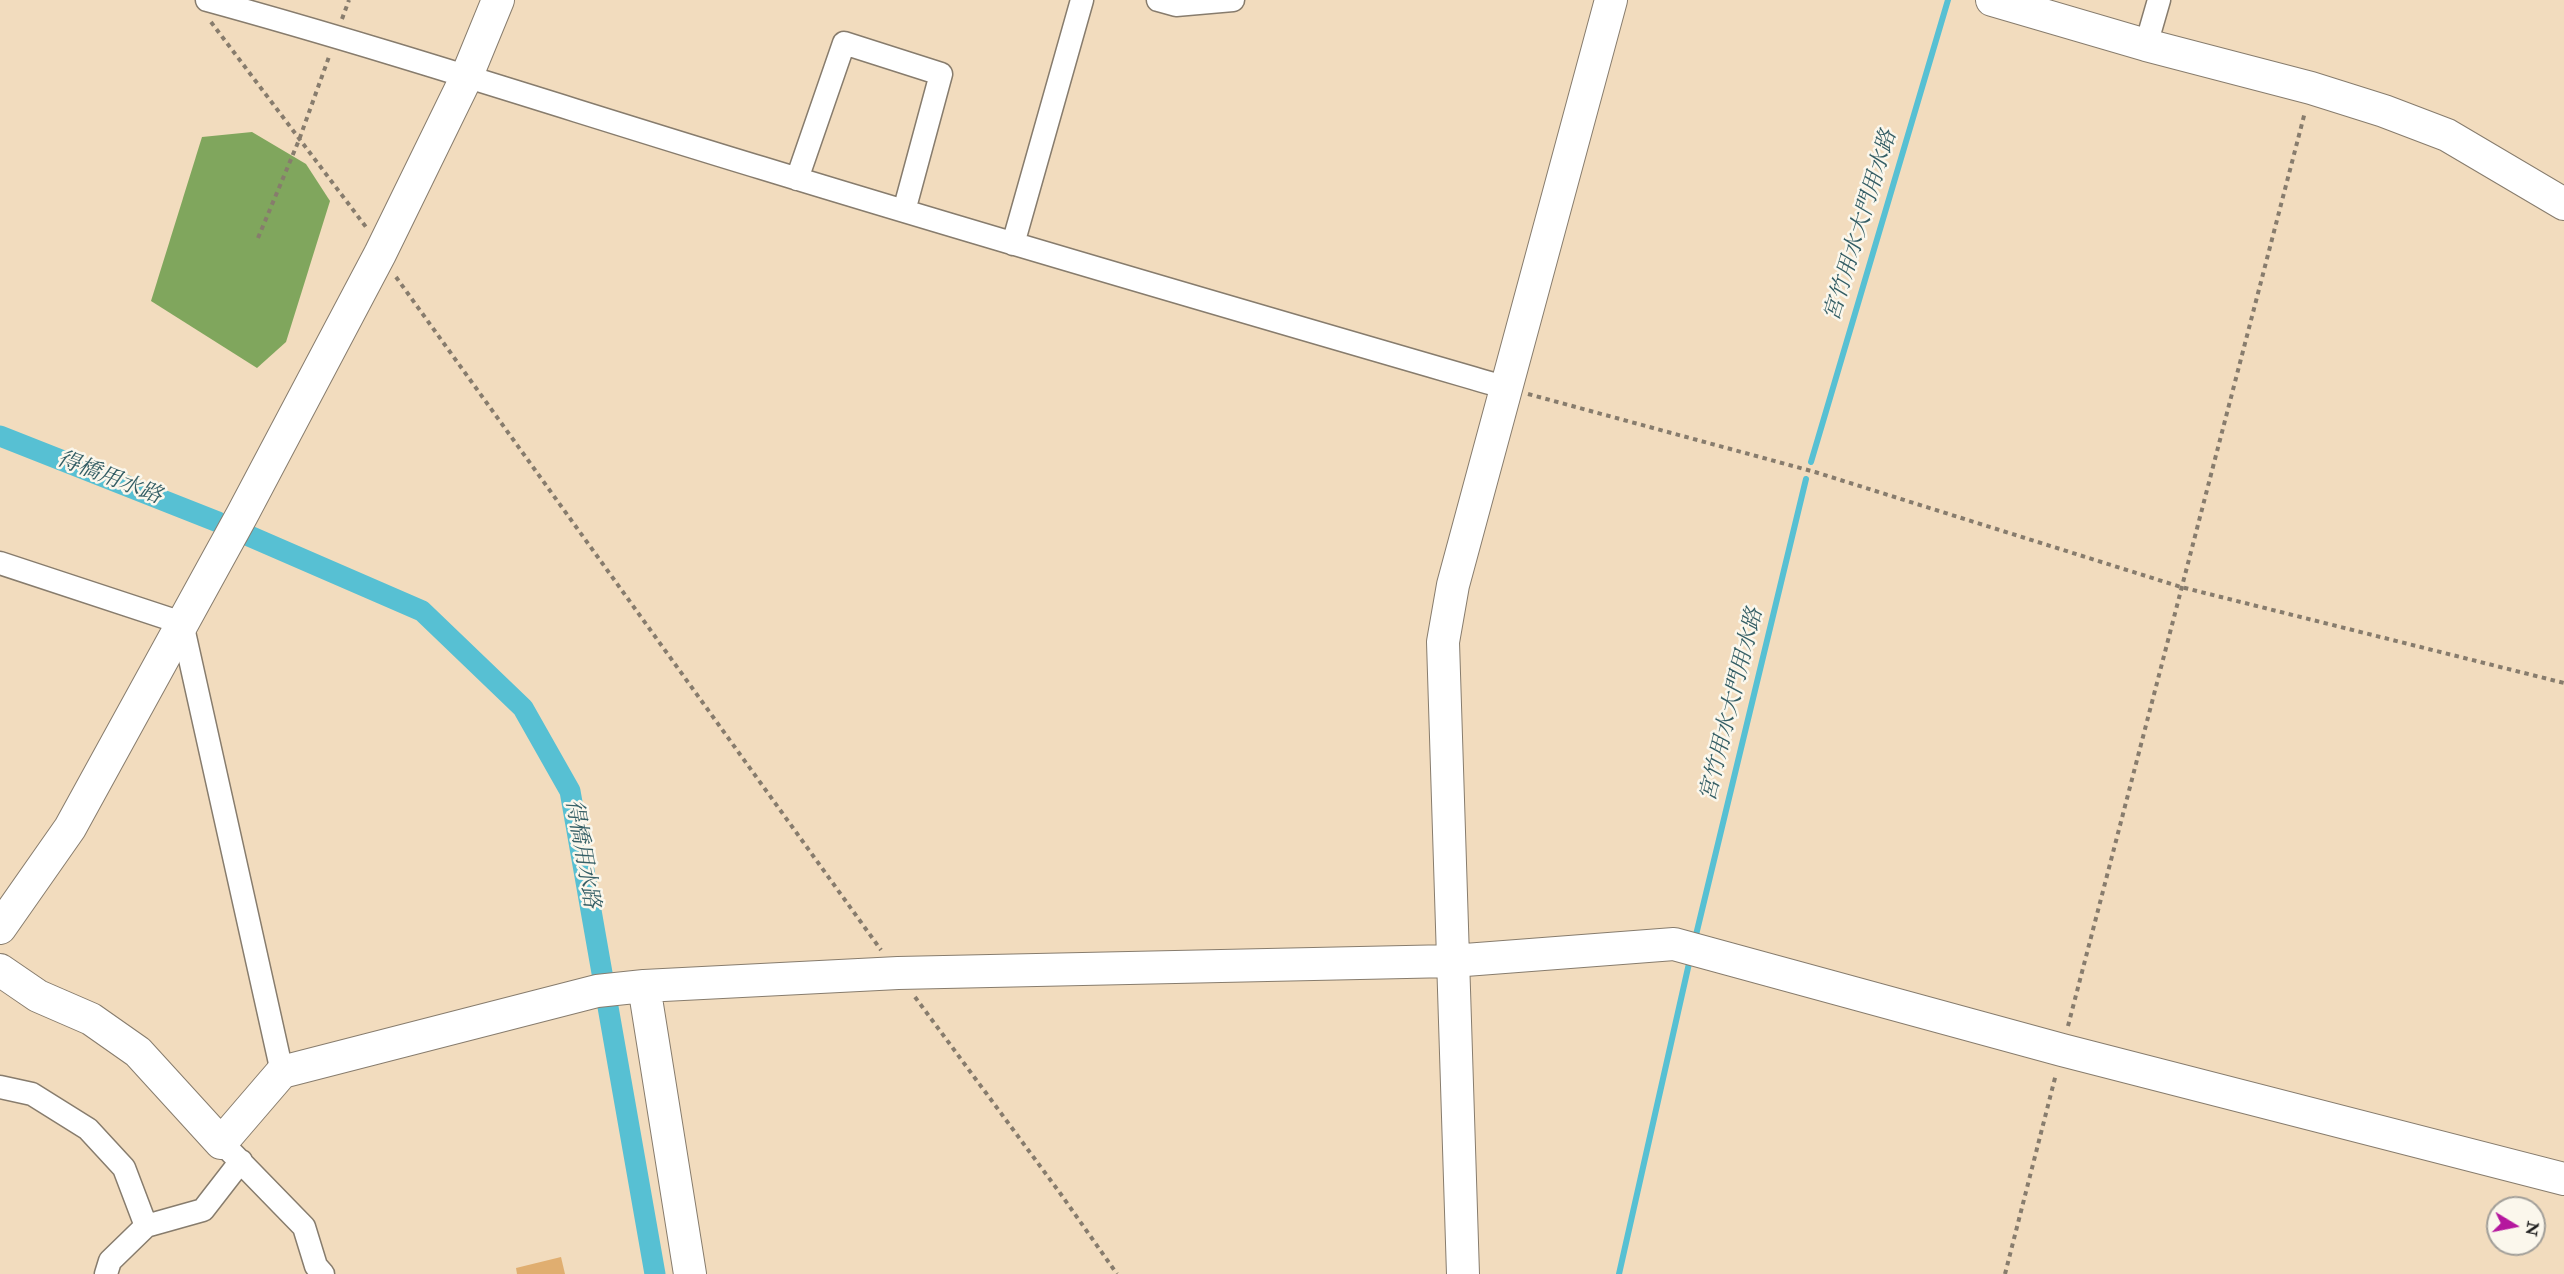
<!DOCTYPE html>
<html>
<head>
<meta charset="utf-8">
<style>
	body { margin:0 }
	#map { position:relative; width:2564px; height:1274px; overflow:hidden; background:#f2dcbe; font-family:"IM FELL Double Pica",serif }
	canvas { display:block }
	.north { position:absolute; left:2486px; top:1196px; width:60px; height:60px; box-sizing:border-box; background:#fbf7ec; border:2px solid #a29f99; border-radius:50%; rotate:100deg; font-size:16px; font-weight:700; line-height:24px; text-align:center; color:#1c1c1c }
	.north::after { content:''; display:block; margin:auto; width:21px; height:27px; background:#b5179e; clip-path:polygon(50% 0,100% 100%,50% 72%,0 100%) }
</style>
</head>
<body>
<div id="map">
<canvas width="2564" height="1274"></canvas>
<div class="north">N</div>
</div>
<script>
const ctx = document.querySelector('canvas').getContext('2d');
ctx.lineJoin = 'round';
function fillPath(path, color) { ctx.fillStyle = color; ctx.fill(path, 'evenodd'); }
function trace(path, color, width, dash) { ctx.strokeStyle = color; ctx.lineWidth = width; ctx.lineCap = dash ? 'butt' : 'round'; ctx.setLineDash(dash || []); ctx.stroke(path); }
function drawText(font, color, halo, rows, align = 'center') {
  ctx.font = font + ' "IM FELL Double Pica","Noto Serif JP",serif'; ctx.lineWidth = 5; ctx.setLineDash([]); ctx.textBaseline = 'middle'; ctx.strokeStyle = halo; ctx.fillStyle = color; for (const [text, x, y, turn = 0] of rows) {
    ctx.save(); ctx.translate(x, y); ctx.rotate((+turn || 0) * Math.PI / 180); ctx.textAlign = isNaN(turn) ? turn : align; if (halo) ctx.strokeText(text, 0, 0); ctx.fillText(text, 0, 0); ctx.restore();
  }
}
const forest = new Path2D(`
	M252,132L306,164L330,201L286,342L257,368L151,301L202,137Z`);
const stream = new Path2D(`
	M1811,462L1948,0
	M1695,939L1806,479
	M1619,1274L1690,959`);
const canal = new Path2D(`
	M0,436L218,522
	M240,532L422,611L523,708L570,791L655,1274`);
const building = new Path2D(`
	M561,1257L565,1274H517L516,1268Z`);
const path = new Path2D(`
	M342,19L349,0
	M211,22L366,227
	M258,238L299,140L330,54
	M396,277L881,950
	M1528,394L1815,472L2181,587L2564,683
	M915,997L1060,1193L1117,1274
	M2068,1026L2305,112
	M2005,1274L2056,1074`);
const street = new Path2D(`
	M207,0C393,51 577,112 762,168C1010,244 1259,316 1507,388
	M1158,0L1176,5L1233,0
	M2146,45L2159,0
	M797,179L844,43L941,74L904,211
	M1013,244L1082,0
	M0,563L182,623L282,1072
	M0,1087L32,1094L88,1129L124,1168L146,1226
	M230,1151L304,1227L316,1266L323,1274
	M106,1274L110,1261L146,1226L203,1210L241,1161`);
const secondary = new Path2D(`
	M1992,0L2146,45L2311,88L2384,111L2447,135L2564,204
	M0,928L70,828L242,515L380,254L466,78L498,0
	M0,970L38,996L91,1019L138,1052L221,1143L282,1072L597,991L644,986L898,973L1452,961L1674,944L2062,1050L2564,1179
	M644,986L690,1274
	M1463,1274L1443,642L1453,585L1611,0`);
const waterNames = [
	["宮竹用水大門用水路",1862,226,-73],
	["得橋用水路",109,479,21],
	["宮竹用水大門用水路",1733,705,-76],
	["得橋用水路",581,854,80]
];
fillPath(forest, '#80a65d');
trace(stream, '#57c0d3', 6);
trace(canal, '#57c0d3', 21);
fillPath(building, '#e0ae70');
trace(street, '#877c6d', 25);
trace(secondary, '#877c6d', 34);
trace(path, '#877c6d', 4, [4.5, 4.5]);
trace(street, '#fff', 22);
trace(secondary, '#fff', 32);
drawText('italic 22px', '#345e65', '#fbf7ec', waterNames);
</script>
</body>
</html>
